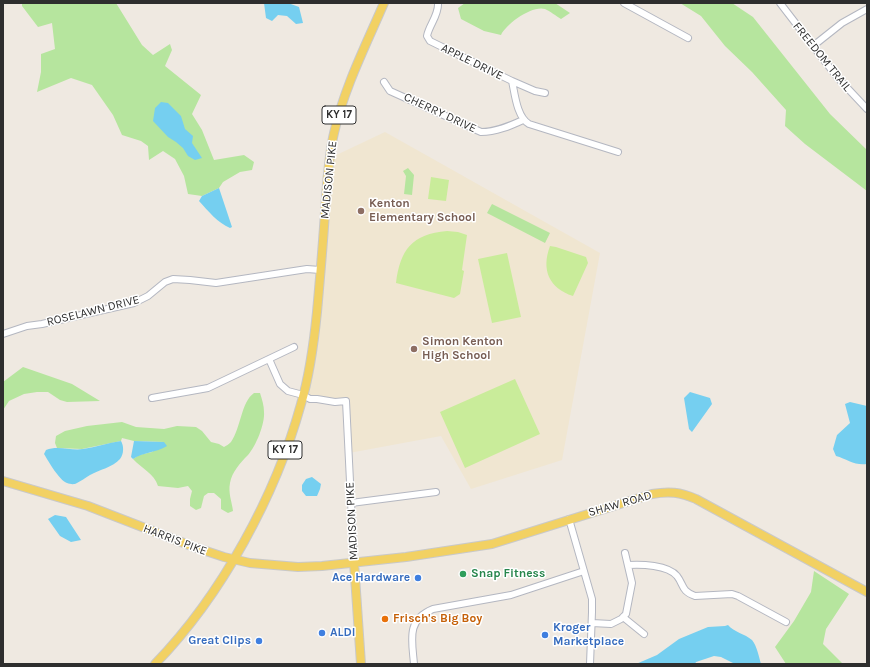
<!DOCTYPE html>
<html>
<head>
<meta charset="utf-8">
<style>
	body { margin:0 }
	#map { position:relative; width:870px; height:667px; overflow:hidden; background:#efe9e1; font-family:Karla,sans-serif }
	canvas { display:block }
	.frame { position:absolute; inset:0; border:4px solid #2e2e2e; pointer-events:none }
</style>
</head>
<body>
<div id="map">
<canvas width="870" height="667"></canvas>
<div class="frame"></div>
</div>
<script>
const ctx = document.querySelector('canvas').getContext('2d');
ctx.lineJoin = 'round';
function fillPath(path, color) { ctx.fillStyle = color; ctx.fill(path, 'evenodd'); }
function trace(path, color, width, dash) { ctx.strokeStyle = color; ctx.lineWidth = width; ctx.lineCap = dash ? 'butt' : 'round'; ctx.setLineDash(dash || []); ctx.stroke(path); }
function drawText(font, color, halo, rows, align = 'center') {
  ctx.font = font + ' Karla,sans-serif'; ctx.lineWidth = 3; ctx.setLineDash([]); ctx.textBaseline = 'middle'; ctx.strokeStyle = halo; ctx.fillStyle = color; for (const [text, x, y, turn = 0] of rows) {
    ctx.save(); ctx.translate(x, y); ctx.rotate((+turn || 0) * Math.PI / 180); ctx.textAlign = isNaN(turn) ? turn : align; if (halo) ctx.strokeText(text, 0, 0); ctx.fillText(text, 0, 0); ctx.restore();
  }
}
const education = new Path2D(`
	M385,132L600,253L562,460L471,489L441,436L349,453L346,401L303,395L307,378L330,158Z`);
const green = new Path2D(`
	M22,3H116L142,45L153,55L170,44L172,50L165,66L201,95L192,114L202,130L214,160L244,155L254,162L252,170L240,172L223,182L219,188L202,196L188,194L184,176L175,159L163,151L149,160L148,146L141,141L122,135L113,115L92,85L71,78L37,92L41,72V54L55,49L52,23L38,27L22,6Z
	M465,3H555L570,13L561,19C556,16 550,11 545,9C532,5 506,24 501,35L484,31L461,19L458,8Z
	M680,3H732L753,17L830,114L867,150V191L805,144L785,126L786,110L752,72L725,46L701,16Z
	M408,168L414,175L412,195L404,194L406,176L403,171Z
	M492,204L550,233L545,243L487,213Z
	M23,367L72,384L100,401L67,402L60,400L48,392H37L24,394L9,401L3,410V382Z
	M254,393H260C262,399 264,406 264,412C265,424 256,446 248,455C240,463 232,472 230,483C228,493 232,502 233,511L228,513L221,509V499L214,493H208L204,496L201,508L196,510L190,506V499L192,491L188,486L178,488L158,486C154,473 142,469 133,459L139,455L152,452L164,442L134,441L122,438L121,441L82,449L57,448L55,443L56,436L65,431L87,426L122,422L136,427L164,429L177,426L196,427L202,431L211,442L219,444L224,447C226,446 229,444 231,442C241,428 241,402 254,393Z
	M814,571L849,594L826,629L823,644L843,664H786L775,647L794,621L811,592Z`);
const pitch = new Path2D(`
	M431,177L449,180L446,201L428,199Z
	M447,231L458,232L467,235L462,270L464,271L460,294L454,298L396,283C400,250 412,234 447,231Z
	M550,246L556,247L586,257L588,263L573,296C549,288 541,270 550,246Z
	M507,253L521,317L492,323L478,259Z
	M515,379L540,434L465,468L440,412Z`);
const water = new Path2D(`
	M264,3H288L299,7L303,23L296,24L287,16L278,15L272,21L266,18Z
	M161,102L168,103L181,116L185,129L193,136L192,143L202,158L195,160L188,156L183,148L176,142L168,137L153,121L155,108Z
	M219,188L232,227L230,228C218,223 208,211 199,201L202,196Z
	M690,392L710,398L712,404L692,432L689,429L684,398Z
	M850,402L867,406V464C855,466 847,459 836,456L833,449L837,435L850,423L845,404Z
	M121,441C124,446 124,454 120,459C113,467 99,470 90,475C85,478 81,481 77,483C74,485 70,484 67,483C59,480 49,462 44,454L46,450C58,445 71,451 83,449C96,447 108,443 121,441Z
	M134,441L164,442L167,446C156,453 143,452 133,459L131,457Z
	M312,477L321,484L320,489L317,496H306L302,491V485L306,479Z
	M55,515L66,517L81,540L71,542L60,536L48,519Z
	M728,625C734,632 745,634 752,640C757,646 759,657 761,664H735L721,657L714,656L696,662L695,664L691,663L688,664H636L657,655L679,639L708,627L725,626Z`);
const minor = new Path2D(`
	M438,3C439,15 429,25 427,36L430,41L512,81C515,95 517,117 529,124L618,152
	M624,3L688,38
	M780,3L837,77L867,109
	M813,46L842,23L867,9
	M512,81L535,91L545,93
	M384,82L390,91L481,132C496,132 510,126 523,120
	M3,334L27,326L42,324L134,303L148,296L165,282L173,279L190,280L216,283L307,269L320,270
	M269,359L280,384L288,391L303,395L310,399H317L335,402L346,401L354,562
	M152,398L208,388L294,347
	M351,503L436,492
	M569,519L592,599V612L590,664
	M628,565C641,564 668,565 677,576C684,585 681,591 695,596L732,594L738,596L786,622
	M623,617L644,634
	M592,623L611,624L621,619L626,614L632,583L625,553
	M414,664C412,640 406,620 433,609L511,595L584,571`);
const major = new Path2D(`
	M3,481L88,506L194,547L224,557L250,563L298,567L322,566L406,557L492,544L652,494C669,491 680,492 696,499L867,592
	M354,562L361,664
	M155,664C222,595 276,495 301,404C310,374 314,342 317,312C320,278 323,245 325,212C327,185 328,159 334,133C344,88 366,45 384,3`);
const markers = [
	[361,211,4,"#8d6e63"],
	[414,349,4,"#8d6e63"],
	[463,574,4,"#2e9e5b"],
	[418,578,4,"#3f7fe0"],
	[385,619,4,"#e8710a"],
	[322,633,4,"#3f7fe0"],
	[545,635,4,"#3f7fe0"],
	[259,641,4,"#3f7fe0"]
];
const shields = [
	[339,115,34],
	[285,450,34]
];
const shieldNames = [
	["KY 17",339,115],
	["KY 17",285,450]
];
const streetNames = [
	["FREEDOM TRAIL",822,57,51],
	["APPLE DRIVE",472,62,26],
	["CHERRY DRIVE",440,113,25],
	["MADISON PIKE",329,180,-84],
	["ROSELAWN DRIVE",93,311,-14],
	["SHAW ROAD",620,504,-16],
	["MADISON PIKE",352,521,-93],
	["HARRIS PIKE",175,540,21]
];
const educationNames = [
	["Kenton",369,204],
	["Elementary School",369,218],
	["Simon Kenton",422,342],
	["High School",422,356]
];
const leisureNames = [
	["Snap Fitness",471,574]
];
const shopNames = [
	["Ace Hardware",410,578],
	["Kroger",553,628,"left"],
	["Marketplace",553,642,"left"],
	["ALDI",330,633,"left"],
	["Great Clips",251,641]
];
const foodNames = [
	["Frisch's Big Boy",393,619]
];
fillPath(education, '#f0e6d1');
fillPath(green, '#b6e59e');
fillPath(pitch, '#c9ec9a');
fillPath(water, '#75cff0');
trace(minor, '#b4b7c1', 8);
trace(major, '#c9c9c9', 10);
trace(minor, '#fff', 6);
trace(major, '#f2d163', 8);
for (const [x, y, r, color] of markers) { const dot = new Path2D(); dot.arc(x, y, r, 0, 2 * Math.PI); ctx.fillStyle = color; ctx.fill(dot); trace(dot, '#fff', 1.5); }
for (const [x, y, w] of shields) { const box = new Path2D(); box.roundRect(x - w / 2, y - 9, w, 18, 3); ctx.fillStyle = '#fff'; ctx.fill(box); trace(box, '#2e2e2e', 1); }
drawText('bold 11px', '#2e2e2e', null, shieldNames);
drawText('12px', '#2e2e2e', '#fff', streetNames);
drawText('bold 12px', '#785e54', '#fff', educationNames, 'left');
drawText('bold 12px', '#27864d', '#fff', leisureNames, 'left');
drawText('bold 12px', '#366cbe', '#fff', shopNames, 'right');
drawText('bold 12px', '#c56008', '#fff', foodNames, 'left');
</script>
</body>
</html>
